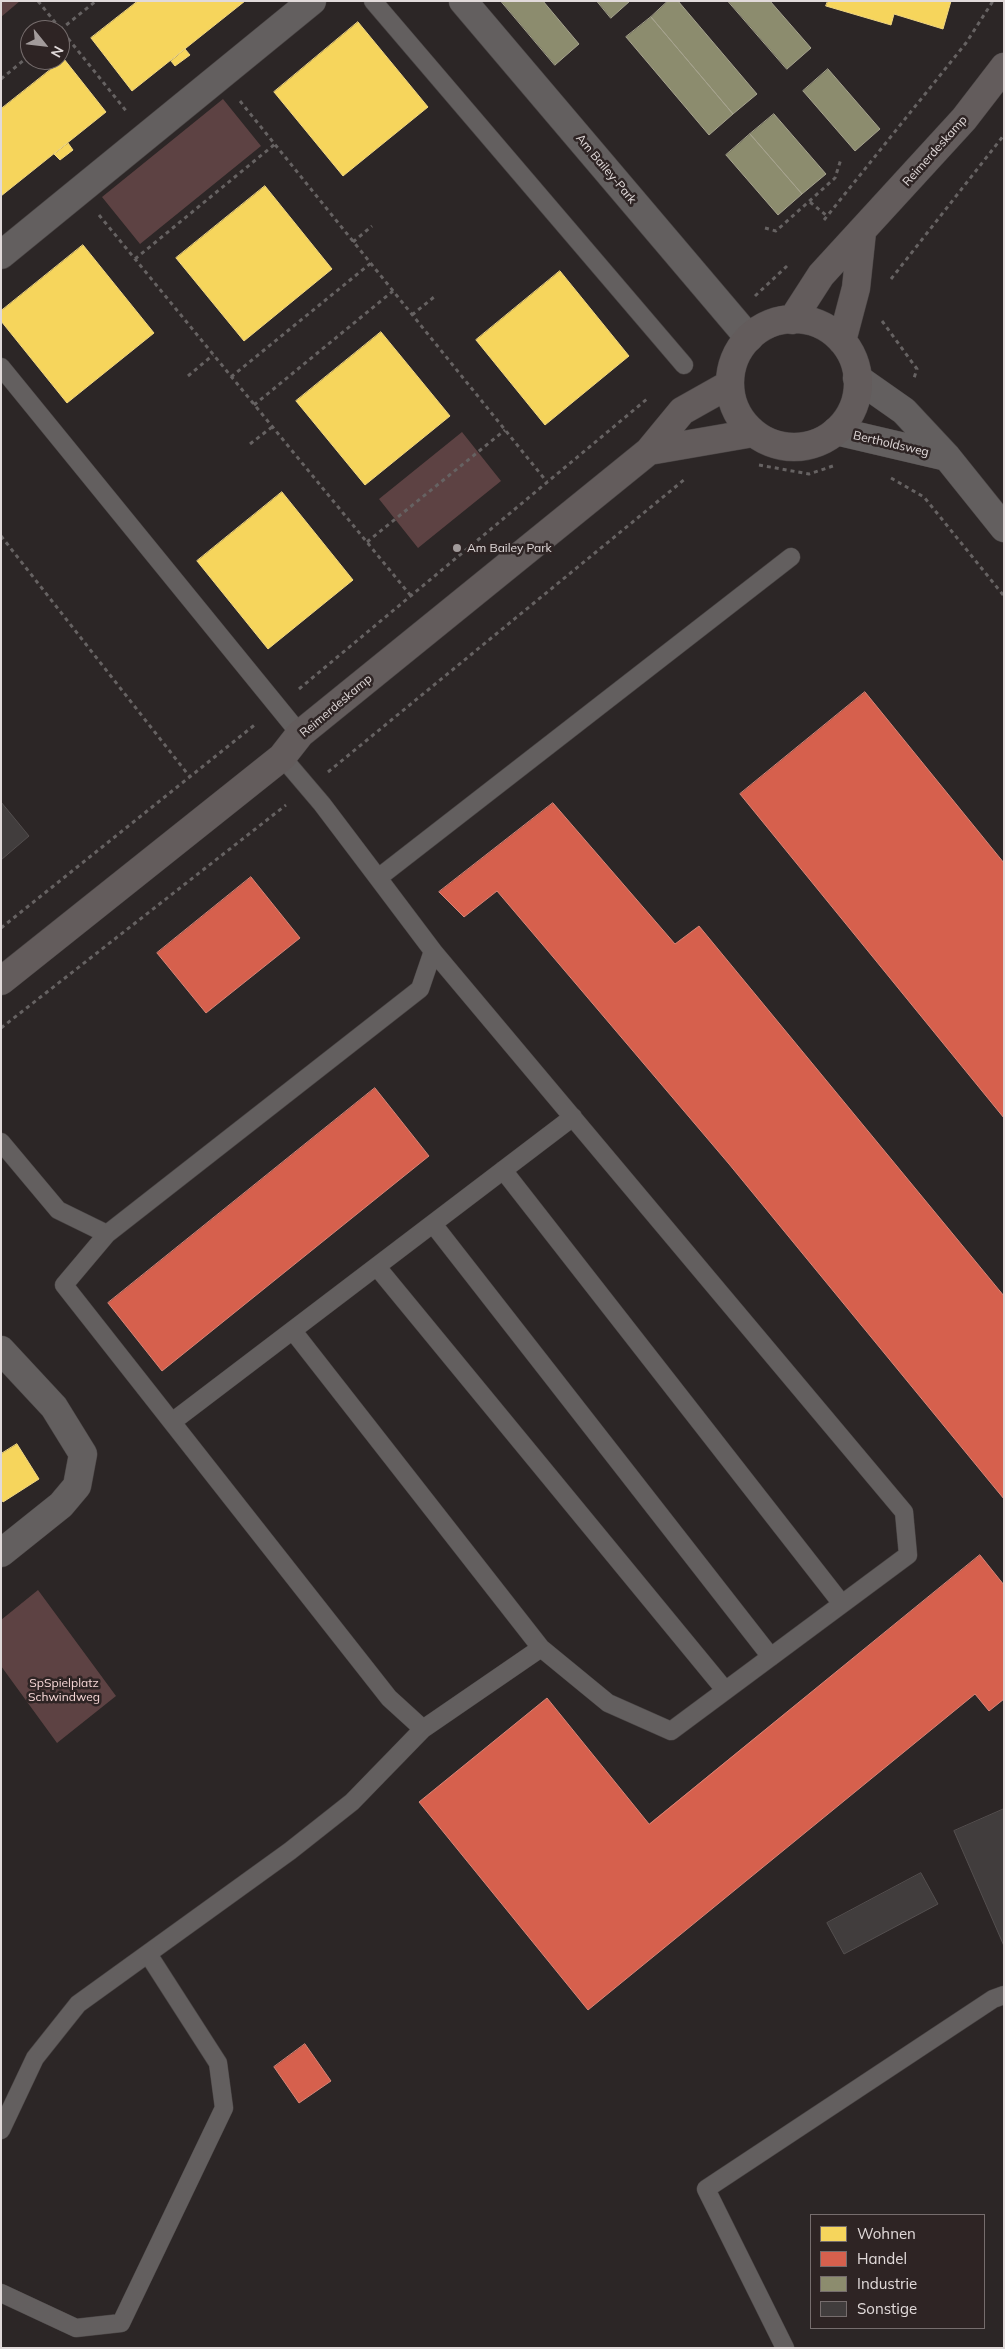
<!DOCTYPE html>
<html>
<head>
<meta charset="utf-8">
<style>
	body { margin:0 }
	#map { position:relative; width:1005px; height:2349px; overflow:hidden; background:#2c2626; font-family:Mulish,sans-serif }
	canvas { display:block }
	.frame { position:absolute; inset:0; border:2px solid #e1dada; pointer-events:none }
	.legend { position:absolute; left:810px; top:2214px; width:175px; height:115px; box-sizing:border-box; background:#2e2424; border:1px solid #766d6d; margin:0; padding:6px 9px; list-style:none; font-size:15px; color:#e1dada }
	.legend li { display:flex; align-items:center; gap:10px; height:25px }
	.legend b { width:25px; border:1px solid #766d6d }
	.north { position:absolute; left:20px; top:20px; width:50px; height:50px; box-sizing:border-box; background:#2e2424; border:1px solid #766d6d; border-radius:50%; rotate:119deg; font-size:14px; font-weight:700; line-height:20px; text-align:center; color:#e1dada }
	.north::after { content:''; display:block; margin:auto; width:18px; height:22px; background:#a29b9b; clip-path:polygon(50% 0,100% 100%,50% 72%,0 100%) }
</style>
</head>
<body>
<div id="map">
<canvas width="1005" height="2349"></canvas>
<div class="frame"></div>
<ul class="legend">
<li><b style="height:14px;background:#f6d55c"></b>Wohnen</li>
<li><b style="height:14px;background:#d6604d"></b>Handel</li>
<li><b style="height:14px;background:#8c8c6e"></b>Industrie</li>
<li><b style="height:14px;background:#413d3d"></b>Sonstige</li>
</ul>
<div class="north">N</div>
</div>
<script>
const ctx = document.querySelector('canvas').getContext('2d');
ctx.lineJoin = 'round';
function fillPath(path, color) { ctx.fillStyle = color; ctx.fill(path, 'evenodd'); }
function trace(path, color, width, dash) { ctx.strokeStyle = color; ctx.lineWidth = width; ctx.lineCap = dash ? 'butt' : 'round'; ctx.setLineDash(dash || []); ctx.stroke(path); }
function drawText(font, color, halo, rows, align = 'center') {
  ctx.font = font + ' Mulish,sans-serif'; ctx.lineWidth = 5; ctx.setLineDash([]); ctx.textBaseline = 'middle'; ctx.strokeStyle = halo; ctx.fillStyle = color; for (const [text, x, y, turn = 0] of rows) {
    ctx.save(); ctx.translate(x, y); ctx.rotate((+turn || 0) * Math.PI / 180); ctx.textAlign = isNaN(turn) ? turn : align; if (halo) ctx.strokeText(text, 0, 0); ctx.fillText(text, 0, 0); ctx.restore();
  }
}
const green = new Path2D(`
	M1,1H20L1,17Z
	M223,99L261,146L140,244L102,197Z
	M462,432L501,481L418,548L379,499Z
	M38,1590L116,1696L57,1743L1,1666V1620Z`);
const homes = new Path2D(`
	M138,1H245L132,91L91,38Z
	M828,1H951L943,29L894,14L891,25L826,6Z
	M358,22L428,107L343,176L274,92Z
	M185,49L190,55L175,66L171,61Z
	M64,59L106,112L1,196V109Z
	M68,143L73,150L60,160L54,154Z
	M265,186L332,269L244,341L176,258Z
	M83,245L154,333L67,403L1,321V311Z
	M560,271L629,356L545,425L476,340Z
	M381,332L450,416L365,485L296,401Z
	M282,492L353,580L268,649L197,561Z
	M17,1444L39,1479L3,1502L1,1499V1454Z`);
const shops = new Path2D(`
	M865,692L1004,863V1118L740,794Z
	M553,803L675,944L699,926L1004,1296V1499L729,1164L497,891L464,917L439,892Z
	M251,877L300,938L206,1013L157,953Z
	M375,1088L429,1156L162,1371L108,1303Z
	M980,1555L1004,1585V1699L989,1711L975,1694L588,2010L419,1802L547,1698L649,1824Z
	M305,2044L331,2081L299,2103L274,2067Z`);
const industry = new Path2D(`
	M501,1H543L579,44L555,65Z
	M597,1H630L611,18Z
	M668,1H678L757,94L733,114L651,17Z
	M728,1H770L811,48L787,69Z
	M651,17L733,114L709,135L626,37Z
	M828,69L880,129L855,151L803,91Z
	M774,114L826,174L802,194L750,134Z
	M750,134L802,194L778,215L726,155Z`);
const building = new Path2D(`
	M1,802L29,836L1,860Z
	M1004,1809V1946L954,1831Z
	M921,1873L938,1904L844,1954L827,1923Z`);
const path = new Path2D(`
	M38,1L127,112
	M60,30L96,1
	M1,79L30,55
	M240,101L547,482
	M810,202L827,216
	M99,215L411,596
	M824,220L966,43L993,1
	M765,228L776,231L835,178L841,159
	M353,242L372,226
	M135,259L275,144
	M891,279L1004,135
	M755,296L787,266
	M412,315L434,297
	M882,321L917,369L914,378
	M188,376L213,355
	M231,377L371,263
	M254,405L393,291
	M250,444L272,427
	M759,465L809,474L836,465
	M891,478L924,497L1004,596
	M1,536L190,777
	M367,542L505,430
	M299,689L647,399
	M328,772L685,479
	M1,928L257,723
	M1,1028L286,805`);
const lane = new Path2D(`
	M373,1L684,365
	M1,367L300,734
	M282,757L322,804L378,878L791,557
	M1,1142L58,1210L107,1234L420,989L433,951L378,878
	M503,1170L842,1604
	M433,1224L771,1657
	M107,1234L64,1285L389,1698L423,1729L541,1648L608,1703L671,1731L908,1555L904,1512L433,951
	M377,1267L725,1690
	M293,1331L541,1648
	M172,1422L573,1117
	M1,2130L35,2058L78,2004L290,1851L352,1802L423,1729
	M1,2293L76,2328L121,2323L224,2108L218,2063L148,1954
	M785,2348L706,2189L993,1999L1004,1995`);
const street = new Path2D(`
	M463,1L749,338
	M1,255L312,1
	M857,378L904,411L947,457L1004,528
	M836,431L947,457
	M1,1350L54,1407L83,1454L77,1486L61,1505L1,1553`);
const secondary = new Path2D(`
	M730 383a64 64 0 1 1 128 0a64 64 0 1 1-128 0Z
	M792,320L821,275L964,119L1004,67
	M842,341L856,288L862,232
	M649,451L753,433
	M1,981L282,757L300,734L649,451L682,411L730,384`);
const markers = [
	[457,548,5,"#a29b9b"]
];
const streetNames = [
	["Reimerdeskamp",935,151,-48],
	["Am Bailey-Park",606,169,50],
	["Bertholdsweg",891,444,13],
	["Reimerdeskamp",336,706,-40]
];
const poiNames = [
	["Am Bailey Park",467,548]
];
const parkNames = [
	["SpSpielplatz",64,1683],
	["Schwindweg",64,1697]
];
fillPath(green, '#5d4243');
fillPath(homes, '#f6d55c');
trace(homes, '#f0d682', 1);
fillPath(shops, '#d6604d');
trace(shops, '#d98577', 1);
fillPath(industry, '#8c8c6e');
trace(industry, '#a6a38e', 1);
fillPath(building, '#413d3d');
trace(building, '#544f4f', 1);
trace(lane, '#494444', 19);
trace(street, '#494444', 29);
trace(secondary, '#494444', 29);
trace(path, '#666262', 3, [4, 4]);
trace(lane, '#635f5f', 18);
trace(street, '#635f5f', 28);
trace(secondary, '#635c5c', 28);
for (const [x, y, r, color] of markers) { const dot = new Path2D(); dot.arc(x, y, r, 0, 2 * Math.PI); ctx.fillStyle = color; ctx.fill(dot); trace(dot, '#2e2424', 2); }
drawText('12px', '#e1dada', '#2e2424', streetNames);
drawText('12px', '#e1dada', '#2e2424', poiNames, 'left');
drawText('12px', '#f7d7d7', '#2e2424', parkNames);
</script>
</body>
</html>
